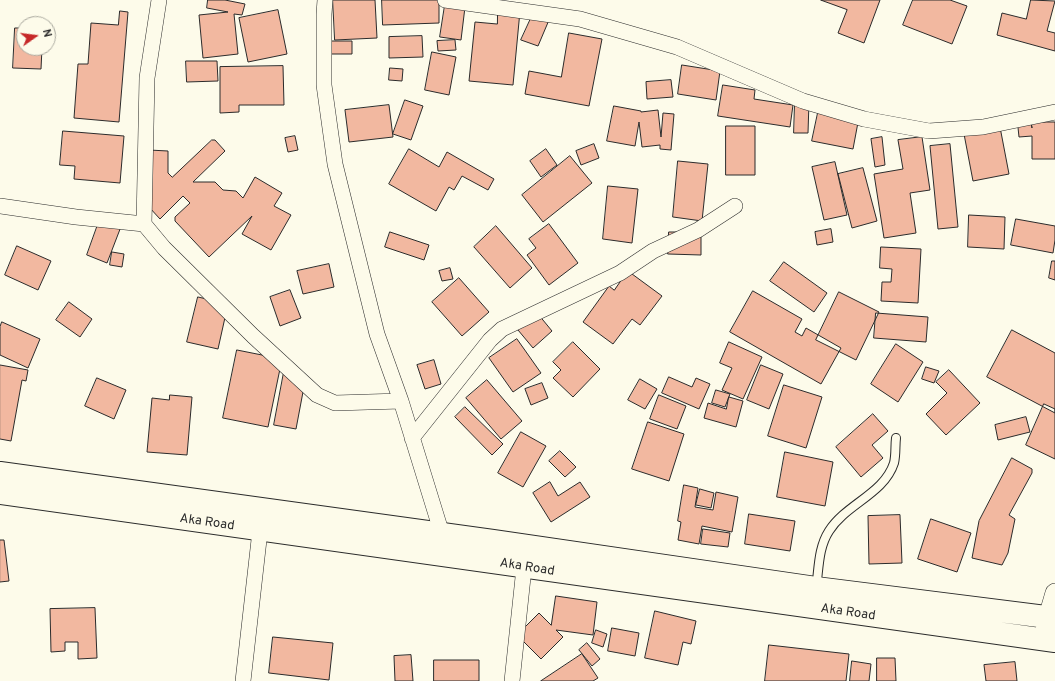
<!DOCTYPE html>
<html>
<head>
<meta charset="utf-8">
<style>
	body { margin:0 }
	#map { position:relative; width:1055px; height:681px; overflow:hidden; background:#fdfbea; font-family:Overpass,sans-serif }
	canvas { display:block }
	.north { position:absolute; left:16px; top:16px; width:40px; height:40px; box-sizing:border-box; background:#fdfbea; border:1px solid #a9a89e; border-radius:50%; rotate:76deg; font-size:11px; font-weight:700; line-height:16px; text-align:center; color:#2b2b2b }
	.north::after { content:''; display:block; margin:auto; width:14px; height:18px; background:#c62828; clip-path:polygon(50% 0,100% 100%,50% 72%,0 100%) }
</style>
</head>
<body>
<div id="map">
<canvas width="1055" height="681"></canvas>
<div class="north">N</div>
</div>
<script>
const ctx = document.querySelector('canvas').getContext('2d');
ctx.lineJoin = 'round';
function fillPath(path, color) { ctx.fillStyle = color; ctx.fill(path, 'evenodd'); }
function trace(path, color, width, dash) { ctx.strokeStyle = color; ctx.lineWidth = width; ctx.lineCap = dash ? 'butt' : 'round'; ctx.setLineDash(dash || []); ctx.stroke(path); }
function drawText(font, color, halo, rows, align = 'center') {
  ctx.font = font + ' Overpass,sans-serif'; ctx.lineWidth = 3; ctx.setLineDash([]); ctx.textBaseline = 'middle'; ctx.strokeStyle = halo; ctx.fillStyle = color; for (const [text, x, y, turn = 0] of rows) {
    ctx.save(); ctx.translate(x, y); ctx.rotate((+turn || 0) * Math.PI / 180); ctx.textAlign = isNaN(turn) ? turn : align; if (halo) ctx.strokeText(text, 0, 0); ctx.fillText(text, 0, 0); ctx.restore();
  }
}
const building = new Path2D(`
	M208,0H225L245,4L242,15L234,14L238,54L203,58L199,15L228,12L207,8Z
	M333,0H375L377,38L335,40Z
	M382,0H439V23L383,25Z
	M821,0H880L864,43L838,33L847,10Z
	M913,0H950L967,6L952,44L903,25Z
	M1031,0L1055,1L1047,31L1055,33V51L997,35L1002,13L1026,19Z
	M445,5L465,7L461,40L440,37Z
	M498,9L520,11L513,85L469,81L475,22L497,24Z
	M278,10L287,54L248,62L239,18Z
	M120,11L128,12L119,122L74,118L78,64H88L91,23L118,25Z
	M533,14L549,20L538,46L521,40Z
	M15,28H24V48H42L41,69L13,68Z
	M569,33L602,39L589,106L525,94L529,71L561,77Z
	M422,36L423,57L389,58V37Z
	M455,40L456,50L438,51L437,41Z
	M329,41H352V54H329Z
	M432,52L456,57L449,95L425,90Z
	M186,61H217L218,81L187,82Z
	M682,65L720,71L716,100L678,94Z
	M283,66L284,105H239V112L220,113V67Z
	M390,68L403,69L402,81L389,80Z
	M671,80L673,97L647,99L646,82Z
	M723,85L755,90L754,99L793,105L790,127L718,116Z
	M405,100L423,106L411,140L393,134Z
	M795,101H809L808,133H794Z
	M389,105L393,137L349,142L345,110Z
	M614,106L641,111V112L658,110L661,137L663,113L674,114L671,150L660,149V145L642,147L639,122L635,146L607,141Z
	M819,108L859,117L853,149L812,141Z
	M1030,116L1032,128L1031,122H1055V159H1032V136L1019,137L1017,118Z
	M726,126H755V175H726Z
	M1000,127L1009,174L973,181L964,134Z
	M63,131L124,136L120,183L74,179L75,166L60,165Z
	M295,136L298,150L288,152L285,138Z
	M882,137L885,165L875,167L871,139Z
	M922,137L930,190L910,193L916,233L884,238L874,174L903,169L898,140Z
	M212,140H215L225,151L193,182H215L223,190L236,191L243,198L255,177L282,193L274,206L291,215L271,250L242,234L252,216L209,257L175,221V217L190,203L183,196L160,219L149,207V150L168,151V173L172,177Z
	M594,144L599,158L581,165L576,151Z
	M950,144L958,227L938,229L930,146Z
	M409,149L439,167L447,152L494,179L488,190L462,176L454,190L449,187L436,211L389,184Z
	M546,149L557,165L541,177L530,161Z
	M570,156L592,183L543,222L522,195Z
	M678,161L708,164L702,221L673,217Z
	M835,162L847,215L824,220L812,167Z
	M863,168L877,221L852,228L838,174Z
	M608,186L638,189L632,243L603,239Z
	M969,215L1005,217L1004,249L968,247Z
	M101,216L122,224L107,263L87,255Z
	M1016,219L1055,226V240L1053,253L1011,245Z
	M549,224L578,263L549,285L527,255L536,248L529,239Z
	M496,226L532,268L510,288L474,247Z
	M831,229L833,242L817,245L815,232Z
	M390,232L429,245L424,260L385,247Z
	M669,232H701V255L668,254Z
	M17,246L51,261L38,290L5,275Z
	M881,247L921,249L918,303L881,301L882,282H891L892,269L880,268Z
	M112,252L124,254L122,267L110,265Z
	M1052,261H1055V280L1049,278Z
	M784,262L827,293L814,312L770,281Z
	M329,264L334,287L303,294L297,271Z
	M450,268L453,279L442,281L439,271Z
	M628,271L662,296L640,325L632,319L613,344L583,322L609,286L614,290Z
	M459,278L489,312L462,336L432,302Z
	M290,290L301,318L280,326L270,297Z
	M753,291L802,319L795,332L802,336L806,328L841,348L821,384L730,332Z
	M839,292L879,312L856,360L816,340Z
	M198,297L228,304L218,349L187,342Z
	M69,302L92,319L80,337L56,320Z
	M876,313L928,317L926,342L874,338Z
	M538,314L552,331L533,348L518,330Z
	M2,322L40,339L28,368L0,355V327Z
	M1012,330L1055,353V413L987,377Z
	M517,339L541,373L513,392L489,358Z
	M573,342L600,369L573,397L553,378L561,370L553,362Z
	M729,342L762,357L743,399L722,390L732,368L720,363Z
	M896,344L923,362L898,402L871,384Z
	M237,350L282,359L268,427L223,418Z
	M434,360L441,384L425,389L417,365Z
	M0,365L28,370L26,381L22,380L11,441L0,439Z
	M761,365L783,374L769,409L747,400Z
	M926,367L939,371L934,383L922,379Z
	M949,370L980,403L946,435L926,414L947,393L936,382Z
	M284,372L306,376L296,429L274,425Z
	M669,377L692,387L696,378L710,384L699,409L662,393Z
	M97,378L126,390L114,419L85,406Z
	M640,379L657,389L645,409L628,400Z
	M487,380L522,421L501,439L466,398Z
	M542,383L548,398L531,405L525,389Z
	M784,385L822,397L806,448L768,436Z
	M716,390L730,394L725,407L712,403Z
	M170,395L192,397L187,455L147,452L152,398L169,400Z
	M659,395L686,406L677,429L650,419Z
	M729,397L743,401L736,427L704,418L708,403L726,409Z
	M1044,404L1055,409V459L1026,445Z
	M465,407L503,444L492,455L455,417Z
	M873,414L888,431L872,445L883,458L861,477L836,447Z
	M1026,417L1030,432L998,440L995,425Z
	M648,422L684,434L669,481L632,469Z
	M521,432L546,446L523,487L498,473Z
	M560,451L576,467L565,477L549,461Z
	M785,452L833,462L825,506L777,497Z
	M1012,458L1032,469V473L1009,515L1015,519L1008,553L1002,565L972,558L979,521Z
	M550,482L558,496L580,482L590,497L551,522L533,493Z
	M684,485L698,488L695,507L713,510L716,492L738,497L732,532L702,526L699,544L678,540L681,522L678,521Z
	M700,489L714,493L711,508L696,505Z
	M749,514L795,521L790,551L745,544Z
	M900,515L902,563L869,564L868,516Z
	M931,519L971,533L957,572L918,559Z
	M703,529L730,533L728,547L701,544Z
	M0,540H4L9,581L0,582Z
	M556,596L597,602L593,635L556,630L563,637L541,659L517,635L539,613L551,625Z
	M95,608L97,658L78,659V642H65V651L51,652L50,609Z
	M655,611L696,621L691,644L683,642L678,665L645,658Z
	M612,628L639,633L635,656L608,651Z
	M596,630L607,634L603,647L592,643Z
	M273,637L333,643L329,680L269,673Z
	M587,643L600,659L592,666L579,650Z
	M769,645L849,654L846,681H765Z
	M582,654L598,678L593,681H541Z
	M411,655L413,681H395L394,656Z
	M877,658H895L896,681H877Z
	M434,660H479V681H434Z
	M852,661L871,664L869,681H850Z
	M1015,662L1017,681H986L984,665Z`);
const service = new Path2D(`
	M816,588C819,569 818,548 829,531C846,504 884,494 894,463C896,455 895,446 896,438`);
const minor = new Path2D(`
	M159,0L147,78L144,224L164,248L253,336L317,395L335,403L401,401
	M325,0L324,14V85L335,164L377,334L401,401L442,534
	M445,0L580,19L677,47L803,101L864,119L929,131L983,127L1055,112
	M0,206L76,217L144,224
	M412,438L490,340L502,329L620,273L653,251L698,230L735,206
	M243,681L260,531
	M512,681L524,568`);
const tertiary = new Path2D(`
	M1043,640L1048,617L1055,593`);
const primary = new Path2D(`
	M0,473L493,541L816,588L1055,618
	M0,493L1055,641`);
const streetNames = [
	["Aka Road",207,523,8],
	["Aka Road",527,568,9],
	["Aka Road",848,613,8]
];
fillPath(building, '#f2b8a0');
trace(building, '#2b2b2b', 1);
trace(service, '#2b2b2b', 10);
trace(minor, '#2b2b2b', 16);
trace(tertiary, '#2b2b2b', 20);
trace(primary, '#2b2b2b', 24);
trace(service, '#fdfbea', 8);
trace(minor, '#fdfbea', 15);
trace(tertiary, '#fdfbea', 19);
trace(primary, '#fdfbea', 22);
drawText('13px', '#2b2b2b', '#fdfbea', streetNames);
</script>
</body>
</html>
